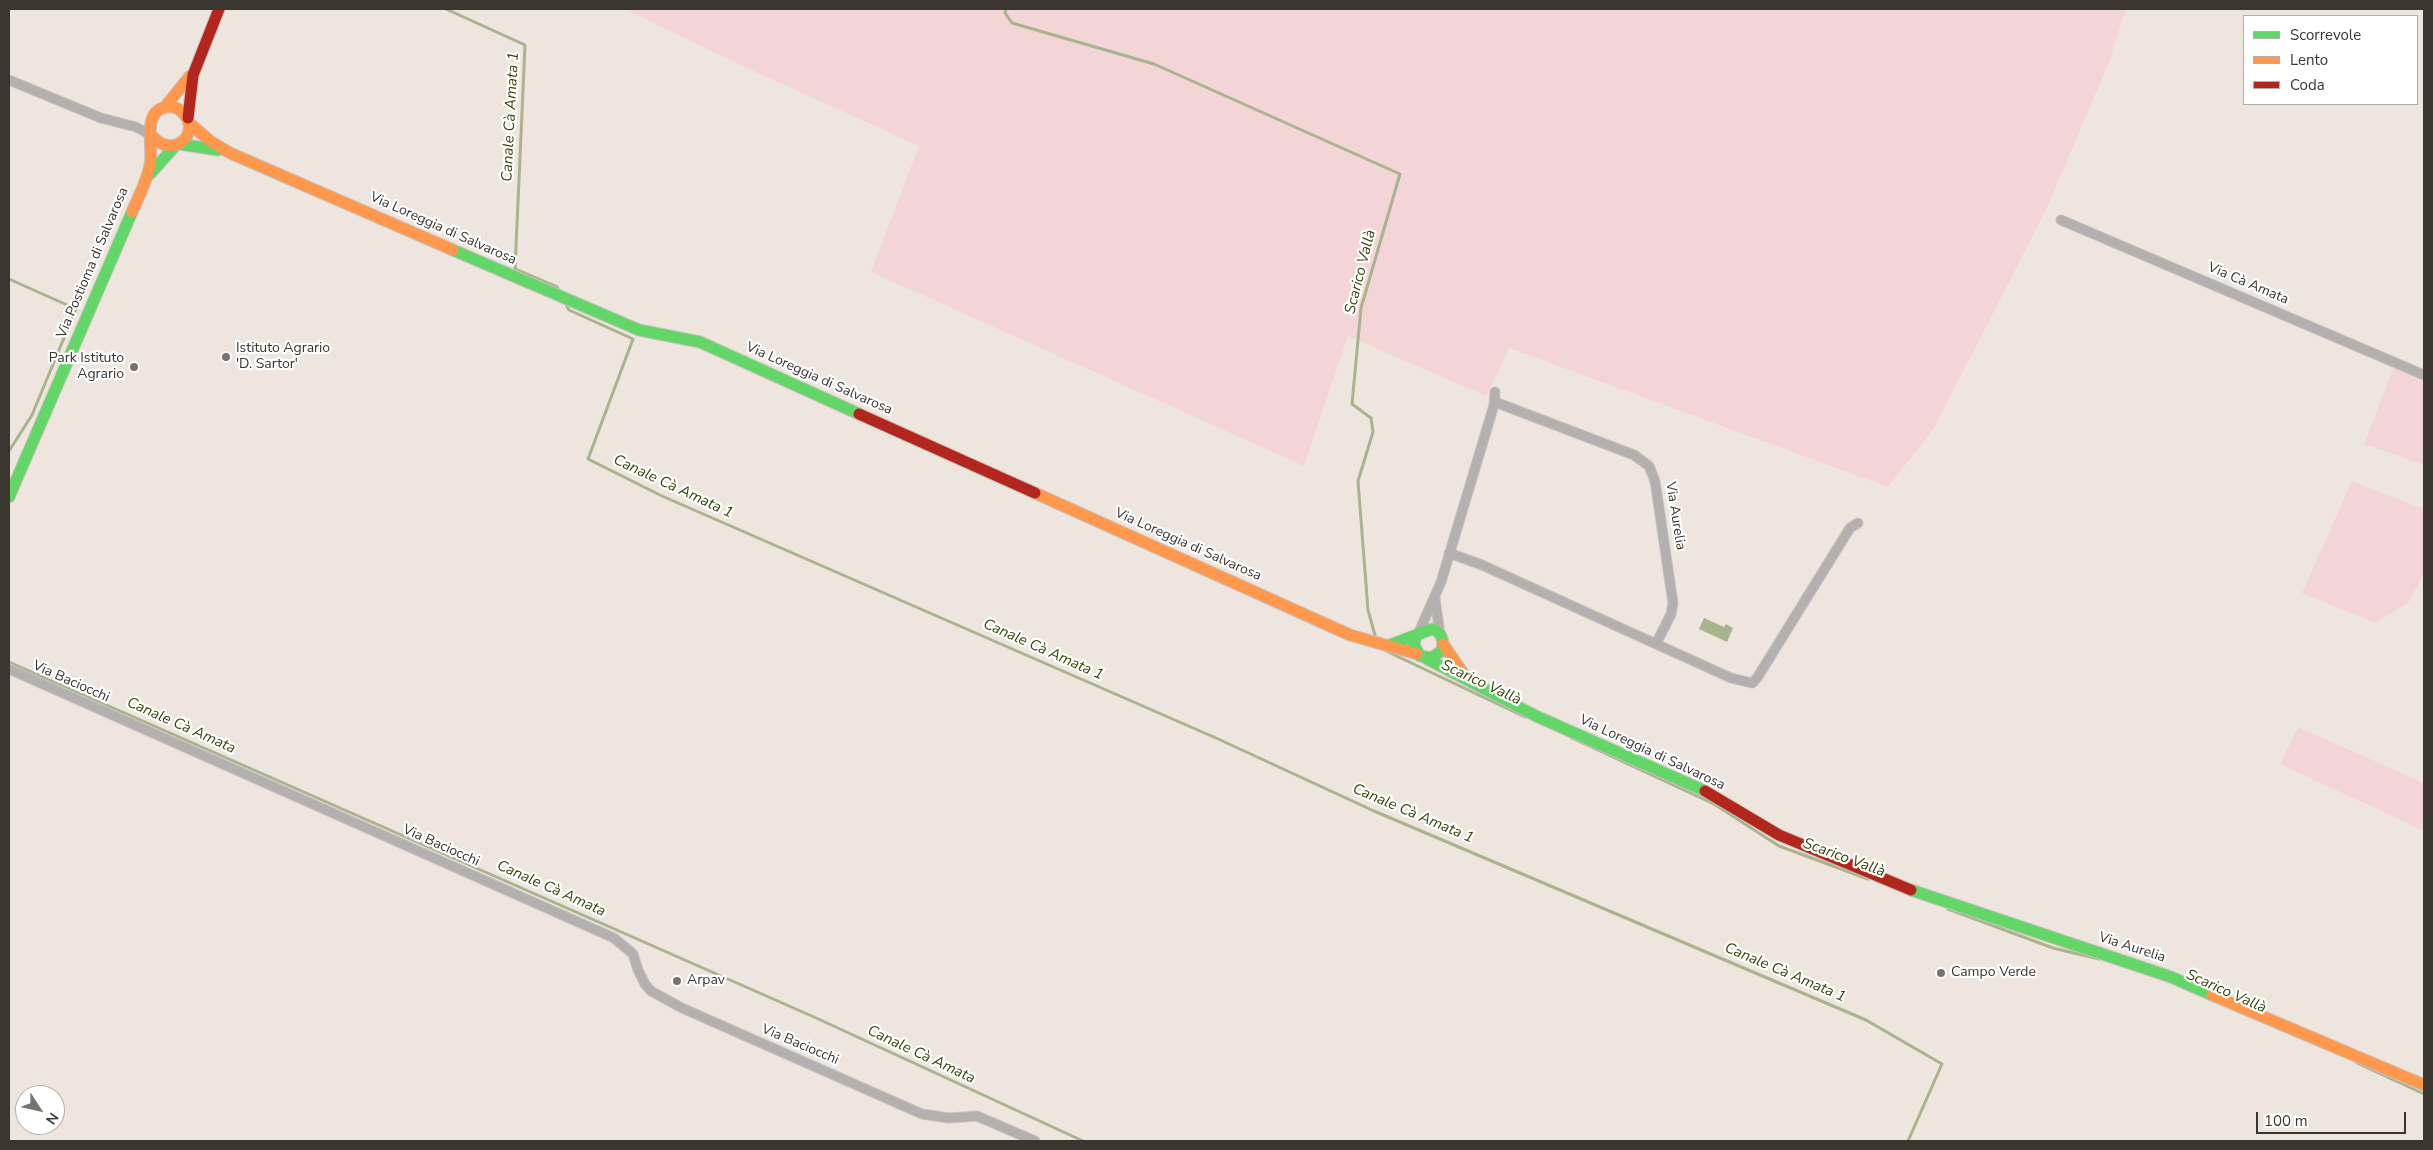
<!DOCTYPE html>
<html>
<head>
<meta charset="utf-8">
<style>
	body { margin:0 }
	#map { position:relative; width:2433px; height:1150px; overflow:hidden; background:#ede5de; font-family:"Nunito Sans",sans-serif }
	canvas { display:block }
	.frame { position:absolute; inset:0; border:10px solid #3b3530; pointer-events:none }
	.legend { position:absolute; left:2243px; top:15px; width:175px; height:90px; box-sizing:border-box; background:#fff; border:1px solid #b1aeac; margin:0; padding:6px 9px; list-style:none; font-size:15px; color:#3b3530 }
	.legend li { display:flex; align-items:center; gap:10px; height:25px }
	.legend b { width:25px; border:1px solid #b1aeac }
	.north { position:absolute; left:15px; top:1085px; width:50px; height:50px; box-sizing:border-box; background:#fff; border:1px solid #b1aeac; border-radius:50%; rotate:125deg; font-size:14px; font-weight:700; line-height:20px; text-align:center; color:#3b3530 }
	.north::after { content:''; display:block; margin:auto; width:18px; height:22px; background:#79736d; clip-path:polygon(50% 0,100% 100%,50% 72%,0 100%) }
	.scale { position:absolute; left:2256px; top:1112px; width:150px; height:22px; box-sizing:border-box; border:2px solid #3b3530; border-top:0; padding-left:6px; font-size:15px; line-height:18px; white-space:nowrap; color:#3b3530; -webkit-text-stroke:4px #fff; paint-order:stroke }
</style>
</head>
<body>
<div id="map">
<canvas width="2433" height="1150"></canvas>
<div class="frame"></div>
<ul class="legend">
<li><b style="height:6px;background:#63d668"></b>Scorrevole</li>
<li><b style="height:6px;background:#ff974d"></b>Lento</li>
<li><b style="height:6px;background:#b3261e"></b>Coda</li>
</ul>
<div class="north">N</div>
<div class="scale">100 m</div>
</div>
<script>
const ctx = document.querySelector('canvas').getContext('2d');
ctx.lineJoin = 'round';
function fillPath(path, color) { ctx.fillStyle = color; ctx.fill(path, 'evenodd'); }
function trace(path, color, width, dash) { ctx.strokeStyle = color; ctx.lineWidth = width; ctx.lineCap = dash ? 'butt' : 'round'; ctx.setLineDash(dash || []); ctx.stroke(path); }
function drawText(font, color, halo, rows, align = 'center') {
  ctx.font = font + ' "Nunito Sans",sans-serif'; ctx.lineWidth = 4.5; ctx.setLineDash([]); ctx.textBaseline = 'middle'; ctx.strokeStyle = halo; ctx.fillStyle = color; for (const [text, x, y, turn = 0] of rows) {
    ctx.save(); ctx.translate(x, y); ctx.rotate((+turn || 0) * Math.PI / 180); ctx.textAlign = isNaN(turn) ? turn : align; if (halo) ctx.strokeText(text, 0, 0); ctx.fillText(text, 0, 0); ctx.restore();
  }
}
const green = new Path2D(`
	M624,9H2126L2109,62L2045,212L1934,428L1888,487L1509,348L1486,396L1348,336L1304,466L871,272L919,146L762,75Z
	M2394,367L2424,379V465L2364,444Z
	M2352,481L2424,509V574L2408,603L2375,623L2302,593Z
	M2298,727L2424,783V831L2280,764Z`);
const water = new Path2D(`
	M1704,618L1724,627L1726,624L1733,628L1727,642L1699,629Z`);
const stream = new Path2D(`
	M446,9L525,45L515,269L557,287L560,292
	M1006,9L1005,13L1012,23L1154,64L1400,174L1361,308L1352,404L1371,418L1373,432L1358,481L1368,610L1376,639
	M9,279L76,309L32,415L9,451
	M566,304L569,310L633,339L588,459L662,496L1216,738L1374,811L1866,1020L1942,1064L1908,1141
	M1384,650L1525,717
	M9,662L814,1017L1083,1141
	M1572,738L1714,804L1779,846L1868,879
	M1948,909L2053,948L2099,959
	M2357,1063L2424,1094`);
const street = new Path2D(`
	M9,80L101,118L136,127L151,135
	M2061,220L2424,375
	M1495,402L1634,455L1649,466L1655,481L1673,603L1671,614L1656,644
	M1449,553L1482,565L1731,678L1752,683L1757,678L1850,528L1858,523
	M1435,599L1440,634
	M1419,632L1441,582L1494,405L1495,392
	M9,669L614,938L633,954L638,970L645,984L651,991L682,1008L922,1114L949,1118L977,1116L1035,1141`);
const fast = new Path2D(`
	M179,144L218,150
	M150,174L175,146
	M453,250L639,330L700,342L859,414
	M9,497L132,212
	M1390,645L1432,629C1442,632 1445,642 1441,651L1432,658L1420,656L1414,645L1416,636
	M1427,659L1536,716L1705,791
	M1911,890L2171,977L2212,995`);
const slow = new Path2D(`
	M165,107L190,76
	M189,123L210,141L230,153L453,250
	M132,212C139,196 147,181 150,165C154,147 141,112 166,107C172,106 179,108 183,113C202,132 174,160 153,137
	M1035,493L1350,635L1417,654
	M1443,644L1465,676
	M2212,995L2424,1085`);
const jam = new Path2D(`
	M188,118L193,75L219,9
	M859,414L1035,493
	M1705,791L1779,835L1911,890`);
const markers = [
	[226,357,5,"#79736d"],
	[134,367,5,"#79736d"],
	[1941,973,5,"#79736d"],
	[677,981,5,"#79736d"]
];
const streetNames = [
	["Via Loreggia di Salvarosa",443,229,24],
	["Via Postioma di Salvarosa",93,263,-67],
	["Via Cà Amata",2248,284,23],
	["Via Loreggia di Salvarosa",819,379,24],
	["Via Aurelia",1675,516,81],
	["Via Loreggia di Salvarosa",1188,545,24],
	["Via Baciocchi",71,682,24],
	["Via Loreggia di Salvarosa",1652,753,25],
	["Via Baciocchi",441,846,24],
	["Via Aurelia",2132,948,18],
	["Via Baciocchi",800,1045,23]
];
const poiNames = [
	["Istituto Agrario",236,349],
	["'D. Sartor'",236,365],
	["Park Istituto",124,359,"right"],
	["Agrario",124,375,"right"],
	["Campo Verde",1951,973],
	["Arpav",687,981]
];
const waterNames = [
	["Canale Cà Amata 1",511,117,-87],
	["Scarico Vallà",1361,272,-76],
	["Canale Cà Amata 1",673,487,25],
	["Canale Cà Amata 1",1043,650,24],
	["Scarico Vallà",1481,683,25],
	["Canale Cà Amata",181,726,24],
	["Canale Cà Amata 1",1413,814,23],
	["Scarico Vallà",1844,858,20],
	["Canale Cà Amata",551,889,24],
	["Canale Cà Amata 1",1785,973,23],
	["Scarico Vallà",2226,992,24],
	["Canale Cà Amata",921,1055,25]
];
fillPath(green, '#f4d5d7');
fillPath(water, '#a9b38d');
trace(stream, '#a9b38d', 3);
trace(street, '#c8c2bd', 11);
trace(fast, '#c8c2bd', 13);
trace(slow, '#c8c2bd', 13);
trace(jam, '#c8c2bd', 13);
trace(street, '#b4b0af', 9);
trace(fast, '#63d668', 11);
trace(slow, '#ff974d', 11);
trace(jam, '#b3261e', 11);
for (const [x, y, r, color] of markers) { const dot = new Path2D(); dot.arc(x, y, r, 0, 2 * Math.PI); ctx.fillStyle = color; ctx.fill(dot); trace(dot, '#fff', 2); }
drawText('14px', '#3b3530', '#fff', streetNames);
drawText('14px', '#3b3530', '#fff', poiNames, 'left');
drawText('italic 15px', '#344506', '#fff', waterNames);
</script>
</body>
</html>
